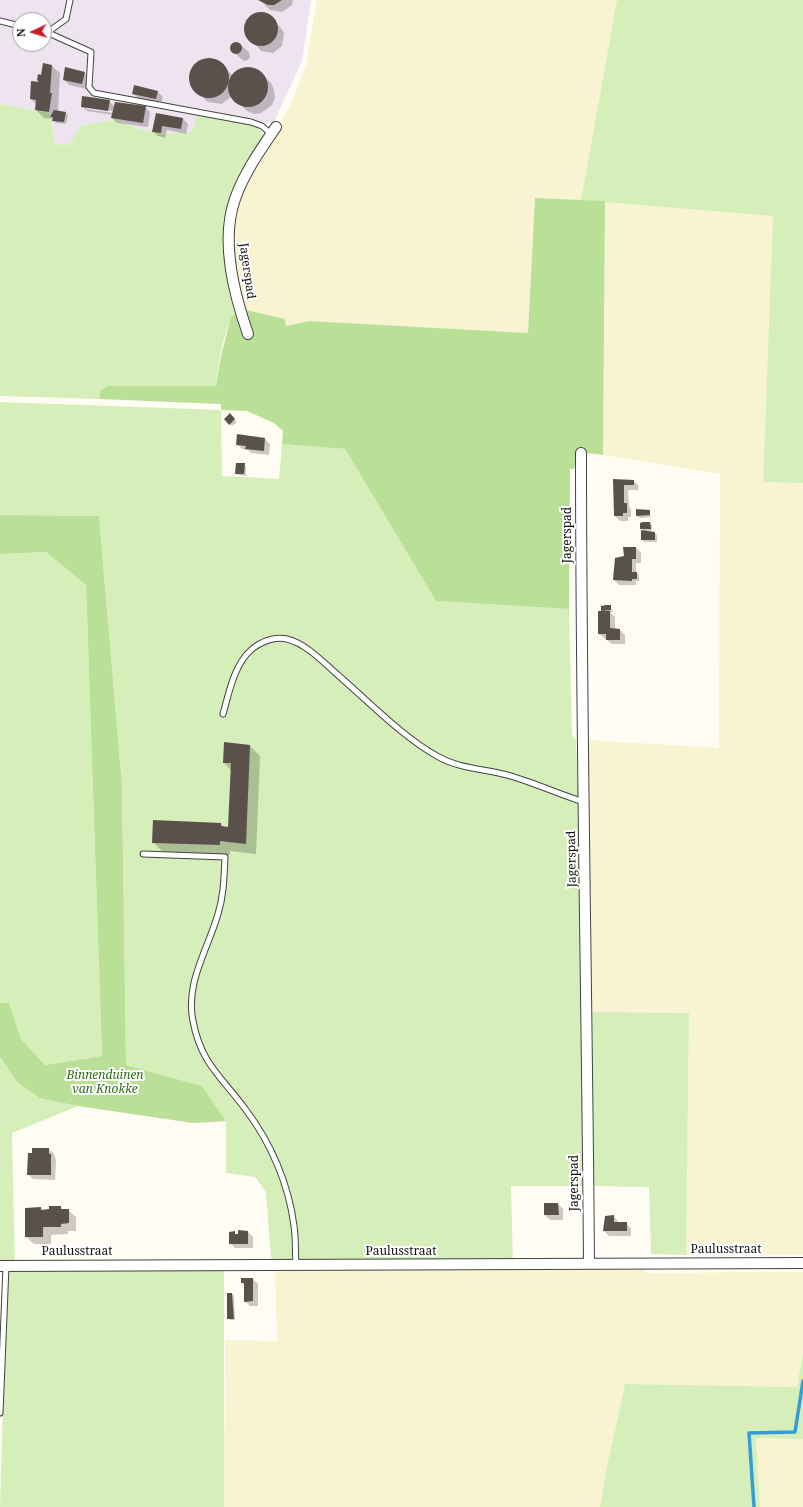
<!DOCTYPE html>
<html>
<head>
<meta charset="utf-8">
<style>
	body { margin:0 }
	#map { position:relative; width:803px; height:1507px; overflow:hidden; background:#fffcf3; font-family:"Noto Serif",serif }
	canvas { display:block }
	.north { position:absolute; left:12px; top:12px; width:40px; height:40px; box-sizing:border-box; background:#fff; border:1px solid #9f9f9f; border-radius:50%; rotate:266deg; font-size:11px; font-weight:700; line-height:16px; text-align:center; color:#101010 }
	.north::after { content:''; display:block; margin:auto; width:14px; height:18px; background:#cc1c2a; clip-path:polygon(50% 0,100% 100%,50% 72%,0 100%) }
</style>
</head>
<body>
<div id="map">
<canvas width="803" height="1507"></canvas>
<div class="north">N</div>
</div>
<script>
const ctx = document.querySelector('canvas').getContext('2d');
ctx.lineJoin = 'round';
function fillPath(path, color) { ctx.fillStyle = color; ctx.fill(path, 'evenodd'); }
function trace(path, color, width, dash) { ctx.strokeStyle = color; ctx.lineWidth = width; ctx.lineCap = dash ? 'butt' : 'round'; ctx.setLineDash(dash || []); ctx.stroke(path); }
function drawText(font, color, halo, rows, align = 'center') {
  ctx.font = font + ' "Noto Serif",serif'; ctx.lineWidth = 4; ctx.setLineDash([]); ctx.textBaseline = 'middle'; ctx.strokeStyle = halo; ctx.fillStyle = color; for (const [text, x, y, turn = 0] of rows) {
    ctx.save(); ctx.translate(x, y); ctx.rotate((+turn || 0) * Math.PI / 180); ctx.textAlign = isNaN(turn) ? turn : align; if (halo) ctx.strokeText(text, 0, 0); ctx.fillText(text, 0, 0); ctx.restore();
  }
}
const industrial = new Path2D(`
	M0,0H311L302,61L273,124L200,108L192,132L163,134L143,130L115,120L81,125L69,145L55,144L50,113L0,104ZM20,20H44V44H20Z`);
const farmland = new Path2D(`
	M317,0H617L581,200L535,198L528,333L309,321L285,326L242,309L233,262L234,220L242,188L279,127L294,97L306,66Z
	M605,201L773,216L763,482L803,483V1255H686L689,1013L592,1012L587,740L719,748L720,474L603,455Z
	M275,1269H645V1273L803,1272V1352L797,1387L625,1384L608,1462L600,1507H224L225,1340L277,1341Z
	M756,1438L803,1439V1507H760Z`);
const green = new Path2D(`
	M617,0H803V483L763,482L773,216L581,200Z
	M0,104L50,113L55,144L69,145L81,125L115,120L143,130L163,134L192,132L198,114L256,126L265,136L228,218L237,311C223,326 219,365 216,386H107L100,391V399L0,396Z
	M0,402L221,410L222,476L279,479L282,444L345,449L436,601L569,609L572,735L576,740L578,793L584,1186H511L513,1268L275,1269L271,1257L266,1192L255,1177L226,1173V1121L202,1086L126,1065L122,785L99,516L0,515Z
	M46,552L86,585L102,1056L45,1065L21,1039L9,1003H0V554Z
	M592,1012L689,1013L686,1255L651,1254L649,1187L594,1186Z
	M0,1057L18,1083L40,1097L78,1106L12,1133L15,1270L224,1268V1507H0L7,1271H0Z
	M803,1352V1439L756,1438L760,1507H600L608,1462L625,1384L797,1387Z`);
const forest = new Path2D(`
	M535,198L605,201L603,455L578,452L574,469H570L569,609L436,601L345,449L282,444L283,431L274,423L247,411L221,410V404L100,399V391L107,386H216L221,356L231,317L242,309L285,319L286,326L309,321L528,333Z
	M0,515L99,516L122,785L126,1065L202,1086L226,1121L193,1123L78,1106L40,1098L18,1083L0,1057V1003H9L21,1039L45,1065L102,1056L86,585L46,552L0,554Z`);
const shadow = new Path2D(`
	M260,0H293L292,5L282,12L270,10Z
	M256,14L268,15L281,28L284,33L282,46L273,53L261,51L246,34L247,22Z
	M237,42L249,52L250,57L248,60L244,61L232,51L231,47L233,43Z
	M211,59L218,61L233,76L243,69L250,68L257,70L271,83L274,90L275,98L272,105L261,113L254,114L247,111L232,96L222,104L208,102L194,89L190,75L197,63Z
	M43,64L52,66L60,73L58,112L65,113L68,115L66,124L56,123L54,119L44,118L36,110L37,105L31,99L41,84Z
	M84,73L89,78L87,89L69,85L64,80Z
	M158,92L163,97L161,103L138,98L133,93Z
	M109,101L115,107H145L150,112L148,127L117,123L112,118L113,115L87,111L82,106ZM86,107L113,111V113L86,109Z
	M156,114L183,119L188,124L186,134L167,130L165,138L158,136L153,131Z
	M230,415L237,422L232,426L225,419Z
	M265,439L270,444L269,455L251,453L248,450L242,449L237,444Z
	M244,464L246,467V476L238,475L236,473Z
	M614,480L634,481L639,486L638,490H628L629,506L631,509V517H628V521H620L615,516Z
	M649,511L651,517L640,518L637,516Z
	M650,523L652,525V530L646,532L654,533L657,535V542H644L642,540L644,532L641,528Z
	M636,548L641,553V563H636V573L639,575V581H636V585H619L614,580L616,559L625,557Z
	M610,606L613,612H610L615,617V630H620L625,635V644H612L599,634L604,612L602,610Z
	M250,746L260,756L256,854L230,851V855L164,853L153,842L221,824L225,828H229L231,770L224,763Z
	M49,1149L54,1154L56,1160L55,1180L33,1179L28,1174L33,1154Z
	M558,1204L563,1209V1220H550L545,1215Z
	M60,1207L63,1210H68L76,1217V1231H68V1234L51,1235V1244H34L26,1237L41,1208L43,1211Z
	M614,1216L619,1223H626L631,1228V1236H609L604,1231Z
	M234,1232L237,1235L248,1232L253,1237V1248H235L230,1243Z
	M253,1279L258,1284V1306H250L245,1301V1286L242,1282Z
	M232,1294L234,1296L235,1320H230L228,1318Z`);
const stream = new Path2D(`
	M754,1507L749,1433L795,1432L803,1381`);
const building = new Path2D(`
	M258,0H282L274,5H268Z
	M244 29a17 17 0 1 1 34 0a17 17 0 1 1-34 0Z
	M230 48a6 6 0 1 1 12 0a6 6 0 1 1-12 0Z
	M189 78a20 20 0 1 1 40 0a20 20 0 1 1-40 0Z
	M43,63L52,65L50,93H52L49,112L35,110L36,100L30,99L31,81L39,82L37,80L38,74L41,75Z
	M65,67L85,72L82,84L63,80Z
	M228 87a20 20 0 1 1 40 0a20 20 0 1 1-40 0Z
	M134,85L158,91L156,99L132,94Z
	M82,96L110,100L108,111L81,107Z
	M115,102L146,106L143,123L111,118Z
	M54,110L66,112L64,122L52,121L53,117H50Z
	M156,113L183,118L181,129L162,126L161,133L152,132Z
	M230,413L235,419L229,425L224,419Z
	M237,434L265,438L264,451L245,449L246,446L236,445Z
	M236,463H245L244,474H235Z
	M613,479L634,480V485H624V503H627V513H623V516H614Z
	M636,509L650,510V515L636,516Z
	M643,522H650L651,529H640V523Z
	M641,530L655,532V540H641Z
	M623,547H636V559H632V572H637V579H632V581L613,580L615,558L624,556Z
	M606,605H611V610L601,611V606Z
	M598,611H610V628L620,629V640H606V634H598Z
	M224,742L250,745L246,844L220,841V845L152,843L153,820L221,823V826L228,827L231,763H223Z
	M32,1148H49V1154H51V1175H27L28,1153H32Z
	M544,1203H558L559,1215H544Z
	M49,1206H61V1209H69V1223L61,1224V1227H43V1237H25V1208L41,1207V1210L49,1209Z
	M614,1215V1222H627V1231H603L605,1216Z
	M238,1230L248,1231V1244H229V1232L235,1231V1234H238Z
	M241,1278H253V1301L244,1302V1283H241Z
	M227,1293H232L234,1319H227Z`);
const service = new Path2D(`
	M0,21L20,26
	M44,31L91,52L89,87L94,93L251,122L262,126L271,134
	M48,32L66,19L70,0
	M223,714C229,693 234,665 251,650C260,642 274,636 287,639C307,644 324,663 339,676C368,701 404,738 437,756C457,768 484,769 507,775C533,782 558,794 584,802
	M143,854L225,857C224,876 224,895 218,914C208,949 185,983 193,1021C201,1064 222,1077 246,1110C271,1143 289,1185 294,1226C296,1239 295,1252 296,1265
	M0,1413L6,1266`);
const minor = new Path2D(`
	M248,334C234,294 220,241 235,199C244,173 261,149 276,127
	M581,453C581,724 587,994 589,1264
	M0,1266L803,1263`);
const streetNames = [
	["Jagerspad",247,271,82],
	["Jagerspad",568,535,-90],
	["Jagerspad",572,859,-91],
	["Jagerspad",575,1183,-90],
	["Paulusstraat",726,1250],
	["Paulusstraat",77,1252],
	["Paulusstraat",401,1252]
];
const parkNames = [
	["Binnenduinen",105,1076],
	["van Knokke",105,1090]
];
fillPath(industrial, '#ede4ef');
fillPath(farmland, '#f8f3d0');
fillPath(green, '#d6eeb9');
fillPath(forest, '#bae097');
fillPath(shadow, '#0003');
trace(stream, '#359cd8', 3.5);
fillPath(building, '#5a514b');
trace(service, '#434343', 7);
trace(minor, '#434343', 12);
trace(service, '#fff', 5);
trace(minor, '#fff', 10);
drawText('12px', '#101010', '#fff', streetNames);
drawText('italic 12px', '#2e6e1a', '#fff', parkNames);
</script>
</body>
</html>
